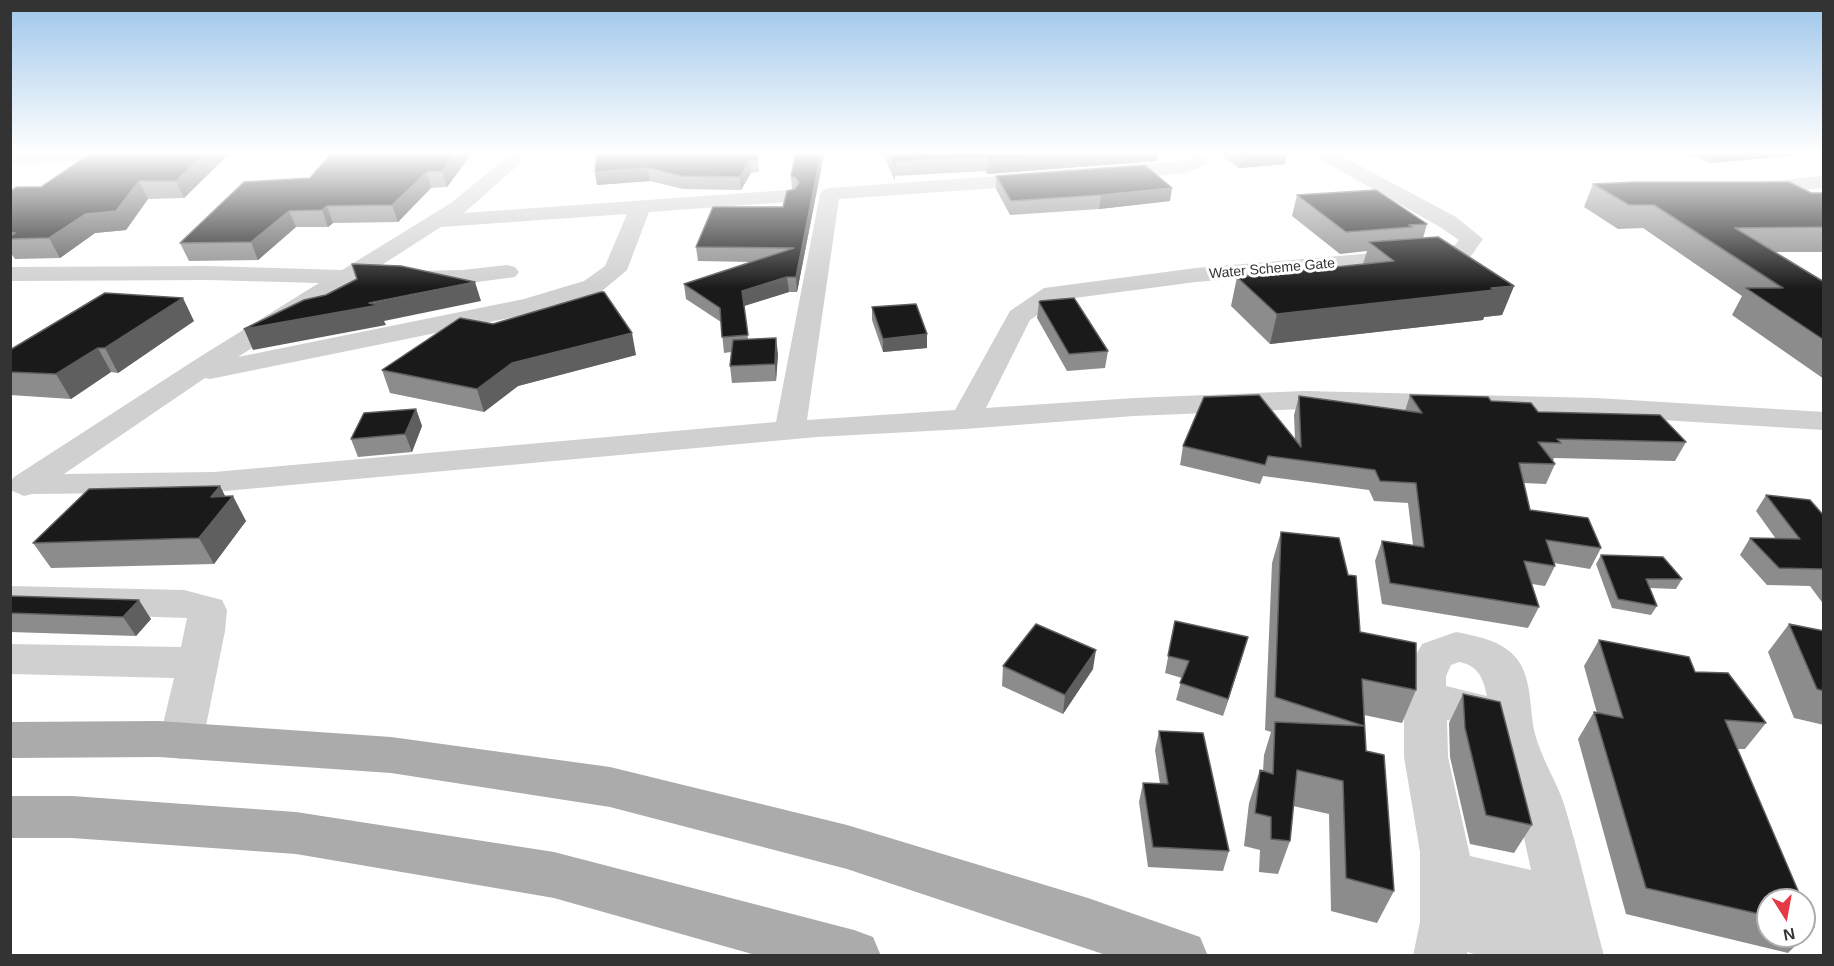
<!DOCTYPE html>
<html>
<head>
<meta charset="utf-8">
<style>
	body { margin:0 }
	#map { position:relative; width:1834px; height:966px; overflow:hidden; background:#fff; font-family:Helvetica,sans-serif }
	canvas { display:block }
	.frame { position:absolute; inset:0; border:12px solid #333; pointer-events:none }
	.north { position:absolute; left:1756px; top:888px; width:60px; height:60px; box-sizing:border-box; background:#fff; border:2px solid #adadad; border-radius:50%; rotate:169deg; font-size:16px; font-weight:700; line-height:24px; text-align:center; color:#333 }
	.north::after { content:''; display:block; margin:auto; width:21px; height:27px; background:#e63946; clip-path:polygon(50% 0,100% 100%,50% 72%,0 100%) }
</style>
</head>
<body>
<div id="map">
<canvas width="1834" height="966"></canvas>
<div class="frame"></div>
<div class="north">N</div>
</div>
<script>
const ctx = document.querySelector('canvas').getContext('2d');
ctx.lineJoin = 'round';
function fillPath(path, color) { ctx.fillStyle = color; ctx.fill(path, 'evenodd'); }
function trace(path, color, width, dash) { ctx.strokeStyle = color; ctx.lineWidth = width; ctx.lineCap = dash ? 'butt' : 'round'; ctx.setLineDash(dash || []); ctx.stroke(path); }
function drawText(font, color, halo, rows, align = 'center') {
  ctx.font = font + ' Helvetica,sans-serif'; ctx.lineWidth = 6; ctx.setLineDash([]); ctx.textBaseline = 'middle'; ctx.strokeStyle = halo; ctx.fillStyle = color; for (const [text, x, y, turn = 0] of rows) {
    ctx.save(); ctx.translate(x, y); ctx.rotate((+turn || 0) * Math.PI / 180); ctx.textAlign = isNaN(turn) ? turn : align; if (halo) ctx.strokeText(text, 0, 0); ctx.fillText(text, 0, 0); ctx.restore();
  }
}
const minor = new Path2D(`
	M10,153H117L115,157L108,159L10,164Z
	M512,153H532L464,213L788,190L795,192L798,196L795,200L788,202L649,212L627,270L602,291L529,314L210,379L205,378L64,474L214,472L776,422L820,194L823,190L830,188L1041,173L1048,175L1051,179L1048,183L1041,185L839,199L807,420L955,410L1010,311L1044,288L1196,268L1446,247L1455,245L1459,240L1440,227L1316,157L1314,153H1336L1456,217L1483,239L1471,256L1446,261L1196,282L1059,300L1030,320L986,408L1134,398L1305,391L1597,398L1824,412V430L1597,416L1305,409L1134,416L965,429L817,437L214,492L32,494L24,496L10,490V482L14,477L198,358L319,283L208,280L10,281V267L208,266L342,270L451,203ZM627,214L605,266L584,281L524,299L238,357L441,227Z
	M1185,153H1203L1208,162C1199,176 1127,178 1108,180L1101,178L1098,174L1101,170L1108,168L1188,160Z
	M1824,176V188L1751,195L1744,193L1741,189L1744,185L1751,183Z
	M507,265L515,267L519,272L515,277L462,284L409,285L400,283L397,278L400,273L409,271L462,270Z
	M10,586L184,590L222,600L227,610L225,631L203,741L197,754L181,759L165,754L159,741L174,678L10,674V644L181,647L187,618L10,612Z
	M1456,632C1477,636 1503,641 1517,659C1533,680 1529,711 1535,734C1541,757 1555,779 1563,801C1579,852 1590,904 1604,956H1481L1467,952V956H1413L1420,922V852L1404,757V676L1422,644ZM1459,662C1479,666 1483,678 1487,696L1446,686V676L1451,665ZM1447,720L1491,730L1516,801L1531,870L1470,856L1448,757Z`);
const major = new Path2D(`
	M159,721L391,737L610,767L847,825L1088,898L1200,937L1208,956H1109L847,869L610,807L391,773L159,757L10,758V722Z
	M10,796H72L296,812L554,852L854,930L873,937L881,956H759L554,898L296,854L72,838H10Z`);
const wall = new Path2D(`
	M230,153L184,198L148,199L126,230L95,233L60,258L15,259L10,252V191L41,187Z
	M472,153L447,187L431,188L398,222L333,223L328,227H296L258,260L189,261L180,243L310,178Z
	M757,153L759,172L751,173L741,190L683,189L650,181L597,185L595,172Z
	M883,153H1158L1157,161L987,174L985,171L895,176V181Z
	M1217,153H1288L1285,164L1239,168Z
	M1684,153H1822L1710,163Z
	M824,154L797,292H789L744,306L748,339L778,354L776,381L732,383L730,366L731,352L724,353L721,322L686,299L684,284L752,262L698,261L696,247L783,207L794,189H792L791,176Z
	M996,176L1170,201L1099,209L1010,215L996,189Z
	M1593,184L1811,193H1824V252H1775L1824,282V379L1732,315L1742,296L1643,228L1618,229L1584,207Z
	M1297,195L1427,224L1423,238L1514,286L1502,315L1484,317L1483,320L1270,344L1231,306L1237,277L1363,264L1367,251L1340,254L1292,216Z
	M1039,302L1108,351L1105,368L1067,371L1037,318Z
	M872,307L927,348L883,352L872,320Z
	M194,321L118,373L111,372L71,399L10,395V350Z
	M636,355L518,386L484,412L390,393L382,370Z
	M1410,395L1491,401L1538,412L1686,442L1675,461L1554,458L1553,461L1555,464L1546,484L1524,483L1530,510L1601,548L1590,569L1554,563L1555,566L1545,586L1532,584L1539,607L1528,628L1382,604L1375,561L1382,541L1413,545L1408,503L1374,501L1369,490L1263,476L1260,484L1180,465L1183,446L1295,439L1294,415L1299,396L1405,411Z
	M416,409L422,426L412,452L358,457L351,439Z
	M220,486L225,496L246,521L214,564L51,568L33,543Z
	M1766,495L1824,516V605L1810,586L1767,585L1740,555L1750,538L1776,539L1756,511Z
	M1281,532L1360,632L1416,690L1402,723L1364,715L1366,751L1394,891L1377,923L1331,911L1329,814L1293,806L1290,841L1278,874L1259,872L1260,850L1244,846L1249,803L1260,770L1263,771L1264,755L1271,732L1265,730L1272,563Z
	M1601,555L1682,579L1676,589L1650,588L1657,606L1651,615L1612,608L1596,564Z
	M10,596L151,619L136,636L10,632Z
	M1175,621L1243,654L1223,716L1176,700L1182,678L1165,673Z
	M1789,624L1824,631V725L1794,718L1768,652Z
	M1599,640L1695,672L1766,723L1745,749H1737L1768,900V936H1804V904L1814,927L1788,953L1626,914L1578,739L1594,712L1597,713L1584,666Z
	M1003,666L1093,669L1063,714L1002,686Z
	M1463,694L1532,825L1514,853L1470,844L1450,757L1449,723Z
	M1159,731L1229,851L1223,871L1148,867L1139,802L1143,783L1160,784L1155,750Z`);
const shadedWall = new Path2D(`
	M206,153H230L184,198L176,181Z
	M457,153H472L447,187L442,171Z
	M821,153H824V154L797,292L796,277Z
	M1084,153H1158L1157,161L987,174L988,160Z
	M1288,153L1285,164L1239,168L1242,157Z
	M1715,153H1822L1710,163Z
	M750,160L751,173L741,190L740,177Z
	M648,168L650,181L597,185L595,172Z
	M427,172L431,188L398,222L392,205Z
	M139,181L148,199L126,230L95,233L60,258L49,238L86,214Z
	M1172,188L1170,201L1099,209L1101,195Z
	M327,206L333,223L328,227L322,210Z
	M289,211L296,227L258,260L251,242Z
	M787,277L789,292L744,306L742,291Z
	M475,282L481,301L384,321L386,325L253,350L244,329Z
	M1514,286L1502,315L1484,317L1483,320L1270,344L1277,314Z
	M183,298L194,321L118,373L105,348Z
	M632,333L636,355L518,386L484,412L477,389L512,363Z
	M927,334V348L883,352V339Z
	M776,338L778,354L776,381L775,364Z
	M98,348L111,372L71,399L56,374Z
	M416,409L422,426L412,452L405,434Z
	M220,486L228,502L233,496L246,521L214,564L199,538L211,497Z
	M139,600L151,619L136,636L123,617Z
	M1248,637L1243,654L1223,716L1228,699Z
	M1096,650L1093,669L1063,714L1065,695Z`);
const building = new Path2D(`
	M91,153H206L176,181H139L116,211L86,214L49,238L10,239V236L15,233H10V191L17,187H41Z
	M378,153H457L442,171L427,172L392,205L327,206L322,210L289,211L251,242L180,243L244,182L310,178L330,155Z
	M597,153H757L758,160H750L740,177L681,176L648,168L595,172Z
	M796,153H821L796,277H787L742,291L748,335L722,337L720,308L684,284L794,248L696,247L713,207H783L787,191L795,189L799,183L796,178L791,176Z
	M889,153H1084L988,160L986,157L895,161V167Z
	M1235,153H1288L1242,157Z
	M1145,165L1172,188L1101,195L1011,201L996,176Z
	M1636,182H1789L1811,193H1824V227L1735,228L1824,282V340L1746,288H1783L1654,205H1629L1593,184Z
	M1376,190L1427,224L1409,225L1412,227L1346,232L1297,195Z
	M1438,237L1514,286L1491,288L1494,290L1277,314L1237,277L1394,261L1369,242Z
	M352,264L401,266L475,282L369,303L379,305L244,329L304,300L326,295L357,279Z
	M601,292H604L632,333L512,363L477,389L382,370L460,318L493,324Z
	M105,293L183,298L105,348H98L56,374L10,372V350Z
	M1074,298L1108,351L1069,354L1039,302L1040,301Z
	M916,304L927,334L883,339L872,307Z
	M776,338L775,364L730,366L733,340Z
	M1259,395L1301,447L1299,396L1422,413L1410,395L1488,397L1491,401L1531,403L1538,412L1660,415L1686,442L1557,439L1561,443L1538,442L1555,464L1519,463L1530,510L1588,518L1601,548L1546,540L1555,566L1524,561L1539,607L1390,583L1382,541L1424,547L1416,483L1380,481L1375,470L1268,456L1265,465L1183,446L1204,397Z
	M416,409L405,434L351,439L364,413Z
	M220,486L211,497L233,496L199,538L33,543L89,489Z
	M1766,495L1810,500L1824,516V571L1822,569L1779,568L1750,538L1800,539Z
	M1281,532L1339,538L1348,575L1356,576L1360,632L1416,643V690L1362,679L1366,751L1384,755L1394,891L1346,878L1343,781L1297,770L1290,841L1271,839V817L1255,813L1260,770L1273,774L1275,722L1364,726L1275,697Z
	M1601,555L1663,557L1682,579H1646L1657,606L1618,599Z
	M10,596L139,600L123,617L10,613Z
	M1175,621L1248,637L1228,699L1180,683L1189,661L1168,656Z
	M1036,624L1096,650L1065,695L1003,666Z
	M1789,624L1824,631V691L1817,689Z
	M1599,640L1689,657L1695,672L1728,673L1766,723L1725,720L1802,900H1768V916L1646,888L1594,712L1623,718Z
	M1463,694L1500,702L1532,825L1486,815L1465,728Z
	M1159,731L1203,733L1229,851L1153,847L1143,783L1168,784Z
	M1804,904L1814,927L1804,925Z`);
const farStreetnames = [
	["Water Scheme Gate",1272,269,-5]
];
fillPath(minor, '#d0d0d0');
fillPath(major, '#ababab');
fillPath(wall, '#8c8c8c');
fillPath(shadedWall, '#5f5f5f');
fillPath(building, '#1a1a1a');
trace(building, '#5f5f5f', 1.5);
const sky = ctx.createLinearGradient(0, 0, 0, 288);
sky.addColorStop(0, '#9ec6ea');
sky.addColorStop(0.53, '#fff');
sky.addColorStop(1, '#ffffff00');
ctx.fillStyle = sky;
ctx.fillRect(0, 0, 1834, 288);
drawText('14px', '#333', '#fff', farStreetnames);
</script>
</body>
</html>
